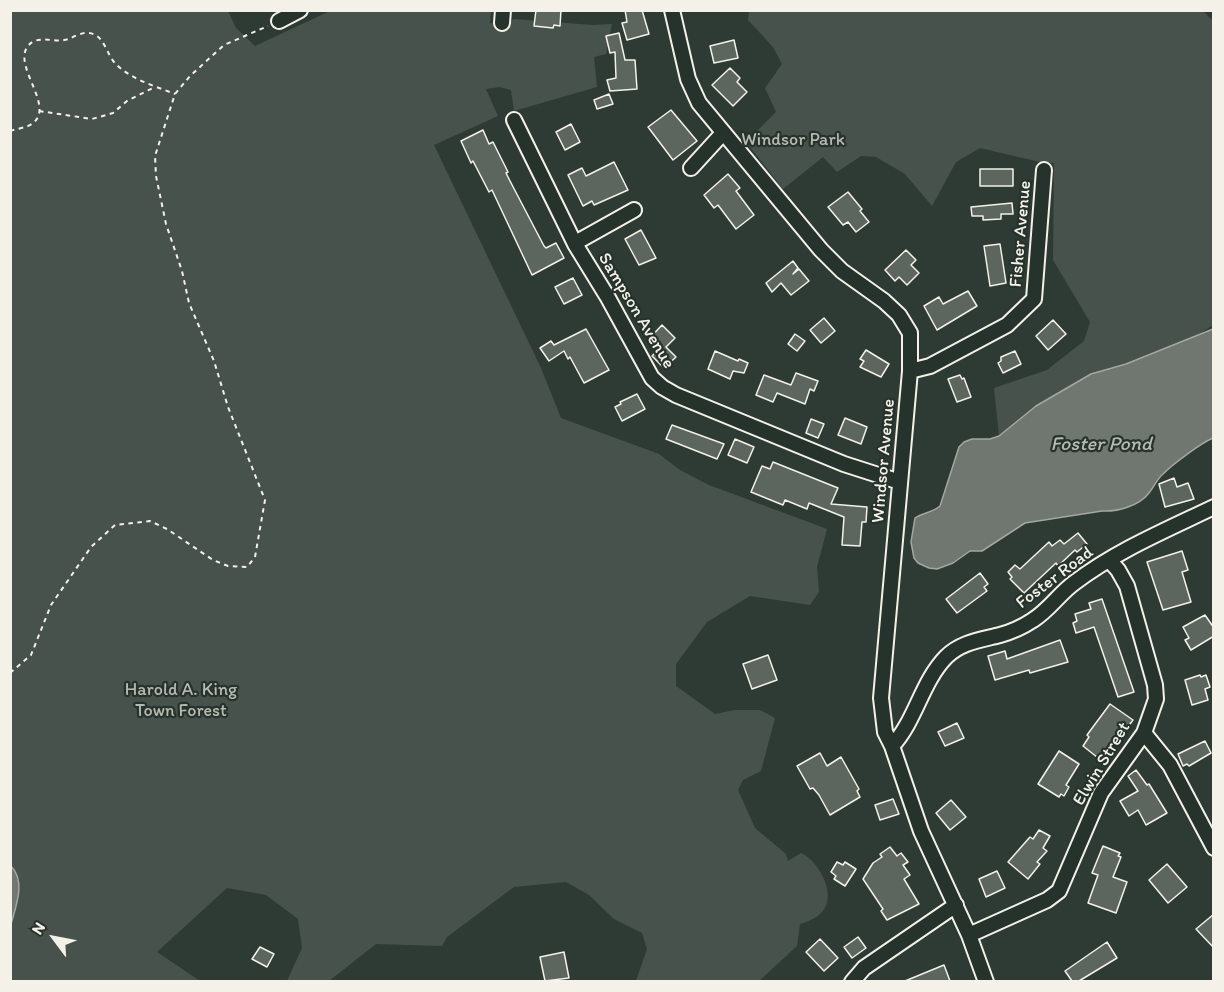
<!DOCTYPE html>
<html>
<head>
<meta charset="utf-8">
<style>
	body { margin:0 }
	#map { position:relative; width:1224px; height:992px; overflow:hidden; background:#2e3b34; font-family:Itim,sans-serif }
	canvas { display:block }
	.frame { position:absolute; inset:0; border:12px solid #f4f1e8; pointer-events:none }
	.north { position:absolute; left:24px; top:908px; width:60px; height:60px; -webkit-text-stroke:4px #26332d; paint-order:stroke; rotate:302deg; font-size:16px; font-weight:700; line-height:24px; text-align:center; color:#f4f1e8 }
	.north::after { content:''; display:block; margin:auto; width:21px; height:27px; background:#f4f1e8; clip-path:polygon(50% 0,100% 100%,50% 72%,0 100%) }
</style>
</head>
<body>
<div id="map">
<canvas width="1224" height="992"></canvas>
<div class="frame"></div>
<div class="north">N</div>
</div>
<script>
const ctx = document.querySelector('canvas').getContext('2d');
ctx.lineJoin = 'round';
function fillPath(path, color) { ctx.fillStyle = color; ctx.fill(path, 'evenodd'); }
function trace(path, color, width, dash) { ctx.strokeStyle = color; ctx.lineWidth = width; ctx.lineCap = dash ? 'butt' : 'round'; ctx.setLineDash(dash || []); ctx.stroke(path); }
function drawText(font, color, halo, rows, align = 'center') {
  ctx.font = font + ' Itim,sans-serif'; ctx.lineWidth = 4.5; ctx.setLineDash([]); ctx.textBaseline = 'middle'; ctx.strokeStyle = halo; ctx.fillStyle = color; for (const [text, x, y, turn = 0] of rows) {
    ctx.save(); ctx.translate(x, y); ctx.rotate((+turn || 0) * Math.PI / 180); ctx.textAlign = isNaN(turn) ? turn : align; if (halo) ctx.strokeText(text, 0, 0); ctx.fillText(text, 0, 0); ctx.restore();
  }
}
const green = new Path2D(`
	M491,10L490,23L509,25L513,19L593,25L612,24L606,54L594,57L597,87L514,111L511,90L500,87L486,89L498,116L434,145L541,368L561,418L659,454L680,470L709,485L827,529L817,567L819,592L810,605L750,596L707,622L676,664V686L715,714L735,710H760L775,718L761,771L743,780L738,790L755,828L786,854L788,861L801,853C810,857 816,865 821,873C834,898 829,916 800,924L797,946L759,981H636L647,949L642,933L614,919L589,895L566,882L514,887L447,937L442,946L376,944L329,981H287L302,948L298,919L266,895L227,888L157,952L200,981H11L10,11H228L236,28L255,46L330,11Z
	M749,11H1203L1214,22L1213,325L1196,336L1126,364L1098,372L1036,406L999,436L994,388L1047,370L1084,341L1090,322L1053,260L1054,163L1040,162L980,148L956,162L932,206L905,174L876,157L861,156L837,172L823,157L783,189L746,142L776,112L765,88L782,64L773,47L748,20Z`);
const water = new Path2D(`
	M1213,329V438C1201,443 1173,464 1163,474C1157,479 1154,487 1149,493C1139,506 1117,512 1102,511L1025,523L982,551H970L953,563L937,569L929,568L918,563L914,558L911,542L915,518C924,512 932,513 940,506L959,447L964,442L972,439H990L999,436L1036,406L1091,374L1126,364Z
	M11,866C26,881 16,906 11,924Z`);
const building = new Path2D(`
	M536,10H561L560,26L554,25L553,28L534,26Z
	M625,10H642L649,34L627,40L622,23L627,22Z
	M619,33L625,60H635L637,89L610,91L607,80L616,78L615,52L610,53L606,36Z
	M734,40L738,58L714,63L710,46Z
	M730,68L740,78L737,82L747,92L733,106L712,85Z
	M609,94L613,104L597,109L594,100Z
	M671,110L697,141L673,160L648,127Z
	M571,124L580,142L565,150L556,132Z
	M483,130L489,144L493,142L508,172L506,173L510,181L544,246L546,248L556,243L564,258L532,275L492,190L489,192L473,161L471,163L461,141Z
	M614,162L628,190L594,205L592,201L583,206L568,175L582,168L586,176Z
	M980,169H1013V186H980Z
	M728,174L740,188L736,191L754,215L736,229L718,205L714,208L704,195Z
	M848,192L862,209L860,211L869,222L856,232L848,222L843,225L828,207Z
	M1012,203L1013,214H1001V219L983,220V216H972L971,207Z
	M641,230L656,258L639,265L625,239Z
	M1000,244L1006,283L990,286L984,246Z
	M906,250L916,260L911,265L919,273L907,285L899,277L895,281L885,270Z
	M793,261L798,268L793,274L799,269L809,281L791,295L781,283L772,292L766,283Z
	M573,278L582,295L564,304L555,287Z
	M968,291L977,306L937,330L924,306L939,297L943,304Z
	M824,318L835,331L821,343L810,330Z
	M1053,320L1066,334L1048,350L1036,336Z
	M662,325L675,338L666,347L676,357L664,368L652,356L659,349L649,339Z
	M586,329L609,370L584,383L570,357L568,359L564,351L549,361L540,348L551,341L554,345Z
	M795,334L805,341L797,351L788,344Z
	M866,350L889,364L881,377L860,367L864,361L860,359Z
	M715,351L738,361L739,359L748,363L744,373L733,371L730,379L708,369Z
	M1015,351L1021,364L1003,373L998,363L1001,361V357Z
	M796,373L818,381L814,391L810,389L805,404L777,393L773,402L756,395L764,375L791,385Z
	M960,375L962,379L964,378L971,397L957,402L948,379Z
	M637,394L645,409L622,421L615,407L621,404L620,402Z
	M845,418L867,427L861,444L838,435Z
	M811,419L824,424L818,438L806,433Z
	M672,425L724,444L717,459L666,439Z
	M735,439L754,447L747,463L728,455Z
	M773,462L838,488L831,504L867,507L866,522H862L860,546L842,545L844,517L809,503L807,509L785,500L783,505L751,492L762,466L770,469Z
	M1174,478L1177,487L1188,483L1194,499L1165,507L1159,484Z
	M1078,533L1087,544L1077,552L1075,550L1058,566L1056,563L1024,593L1010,579L1012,577L1008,572L1015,565L1020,569L1049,542L1052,546L1060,540L1064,544Z
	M1182,551L1188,570L1182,572L1191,602L1163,610L1147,562Z
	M980,573L988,584L984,587L987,591L957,613L946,599Z
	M1102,599L1134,692L1118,697L1094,627L1076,633L1073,623L1077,621L1075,614L1091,609L1089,603Z
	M1205,615L1214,628V636L1191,650L1185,640L1189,638L1183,627Z
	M1060,640L1068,662L1030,673L1029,670L995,680L988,656L1005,651L1007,659Z
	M768,655L777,680L752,689L743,664Z
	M1200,675L1201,677L1206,675L1210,687L1205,689L1208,700L1192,705L1185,680Z
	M1110,704L1133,720L1102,761L1083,746L1089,737L1087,735Z
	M957,723L964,738L945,746L938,732Z
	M1205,741L1211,753L1189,766L1187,764L1183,766L1178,754Z
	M1059,751L1079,764L1066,785L1069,787L1064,796L1061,794L1059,797L1038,784Z
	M820,753L827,766L841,757L859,789L857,791L860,797L830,815L819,795L813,788L810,789L797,766Z
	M1136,770L1147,785L1149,784L1167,813L1146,825L1138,810L1129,816L1120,801L1138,791L1128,776Z
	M893,799L899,814L880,820L875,805Z
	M951,800L966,817L950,830L936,813Z
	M1039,830L1050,836L1043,848L1047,851L1037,862L1040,864L1028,879L1008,862L1030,837L1033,839Z
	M1103,846L1120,853L1118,856L1121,857L1113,877L1127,882L1116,913L1088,903L1098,875L1092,873Z
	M890,847L897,856L901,853L908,862L903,865L910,875L904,879L919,904L887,920L881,911L883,909L863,879L873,863L882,857L880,854Z
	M837,862L843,865L845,862L856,869L845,886L834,879L836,876L831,872Z
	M1167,864L1187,887L1168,903L1149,880Z
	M997,871L1005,888L986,897L979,879Z
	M1214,914V948L1196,929Z
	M858,937L866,948L852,958L844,947Z
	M820,939L838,958L824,971L806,952Z
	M1107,942L1117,958L1079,981H1072L1065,971Z
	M260,947L274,954L267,967L252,959Z
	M564,952L569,978L545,981L540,957Z
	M944,965L950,981H905Z`);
const path = new Path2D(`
	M39,111L92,119L113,113L127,101L155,87
	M10,131C16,129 23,128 28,126C61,111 11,67 28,46C38,33 57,45 71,38C79,34 88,30 97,36C105,42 108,55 114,62C129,79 155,86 175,94
	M10,673L31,655L51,605L91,547L115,525L150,521L167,529L213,560L228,566L247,567L255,557L265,500L228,407L214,361L189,303L182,271L166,224L156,176L155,156L175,94L190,76L224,45L268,26`);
const minor = new Path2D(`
	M672,10L688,79L699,103L821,250L842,271L884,301L899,315L910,333V371L881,698L885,732L892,746L921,831L969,935L986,982
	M279,21L300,10
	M502,23L503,10
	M514,120L575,244L607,296L652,378L662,387L676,395L844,464L900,482
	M691,168L723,133
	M575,243L634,210
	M910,371L930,366L1007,325L1034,299L1044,170
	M1144,733L1170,765L1214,848
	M892,746C916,720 921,683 946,657C961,642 981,640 1000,635C1011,632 1024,626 1033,620C1049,610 1059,594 1074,583C1116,551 1166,530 1214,507
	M969,935L1047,900L1059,891L1101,793L1144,733L1156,699L1155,685L1127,586L1118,570L1109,560
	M852,982L864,968L956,905`);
const parkNames = [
	["Windsor Park",793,140],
	["Harold A. King",181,690],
	["Town Forest",181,711]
];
const streetNames = [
	["Fisher Avenue",1021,234,-85],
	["Sampson Avenue",636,311,59],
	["Windsor Avenue",884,461,-85],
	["Foster Road",1055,578,-37],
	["Elwin Street",1102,764,-59]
];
const waterNames = [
	["Foster Pond",1101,445]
];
fillPath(green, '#48524c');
fillPath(water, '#6f7770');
trace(water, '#a4a8a0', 1.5);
fillPath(building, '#5c655e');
trace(building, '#f4f1e8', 1.5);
trace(minor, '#f4f1e8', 18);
trace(path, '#f4f1e8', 2, [4.5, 4.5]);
trace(minor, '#26332d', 14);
drawText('18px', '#b8b9b1', '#26332d', parkNames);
drawText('18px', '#f4f1e8', '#26332d', streetNames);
drawText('italic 20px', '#b8bab2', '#26332d', waterNames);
</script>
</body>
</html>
